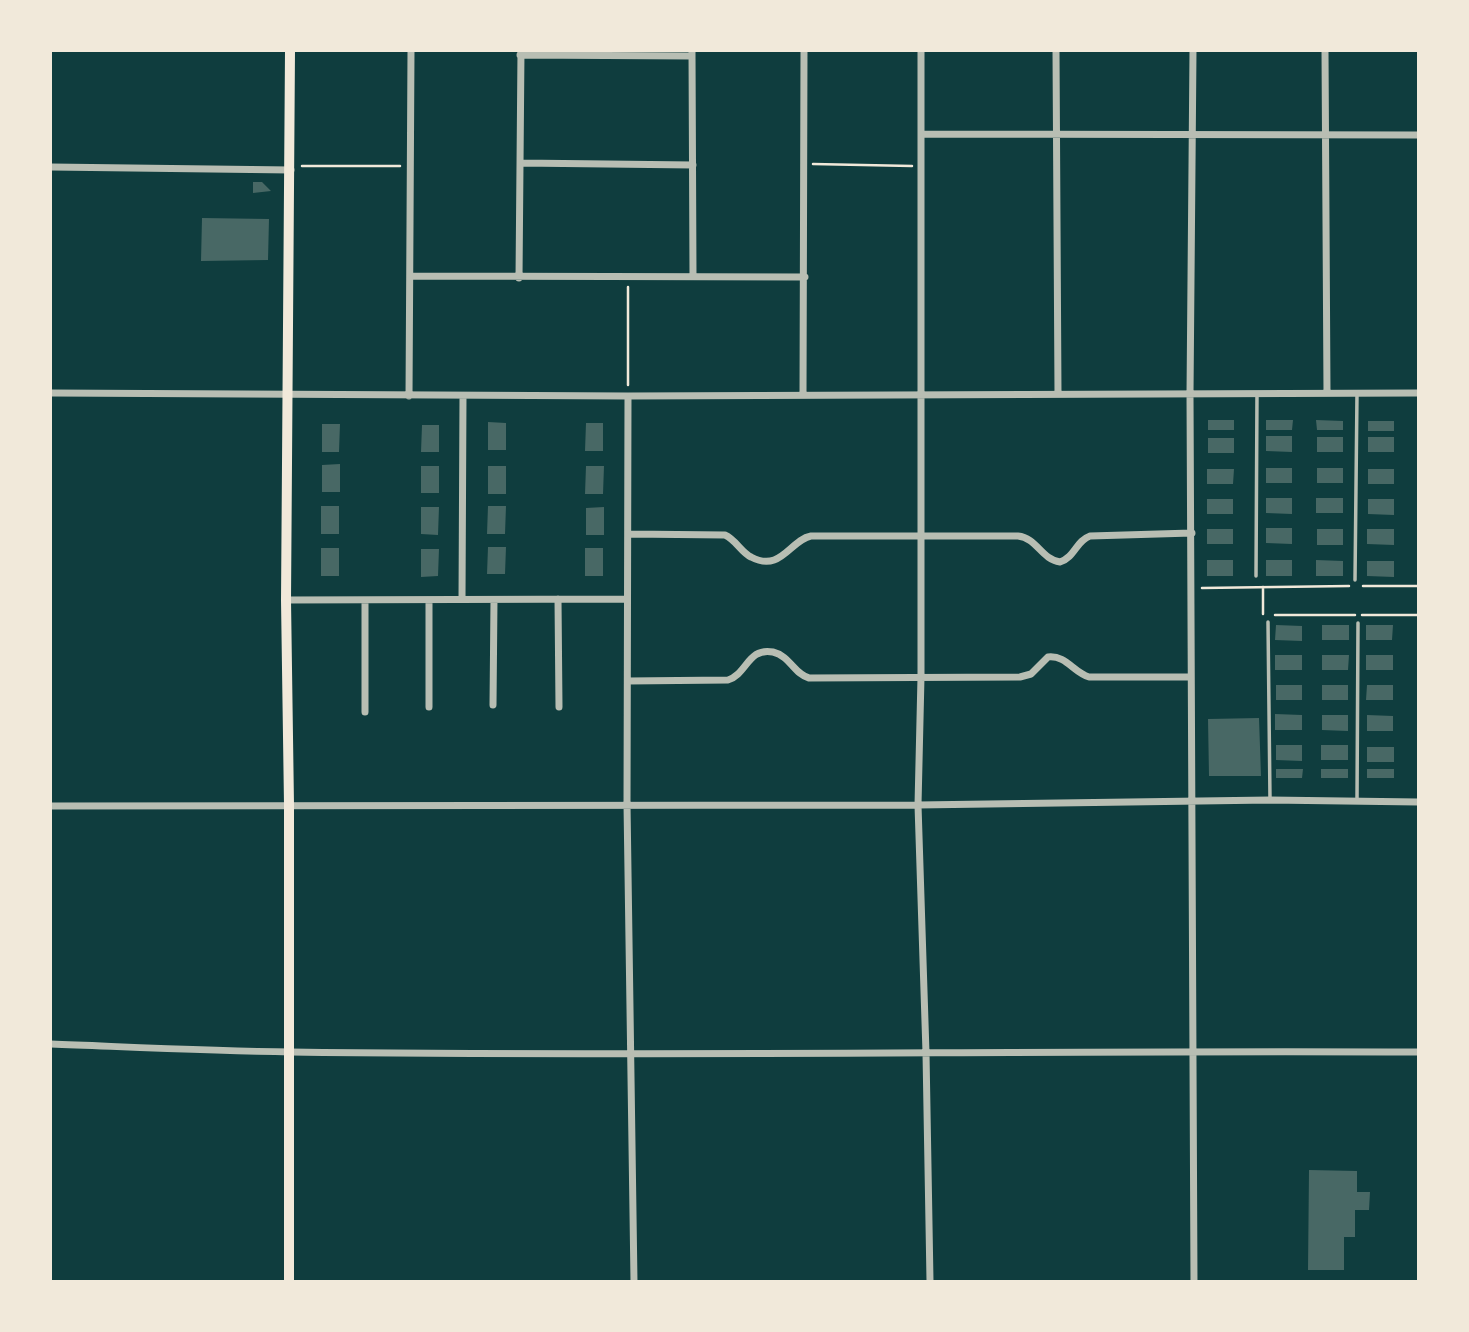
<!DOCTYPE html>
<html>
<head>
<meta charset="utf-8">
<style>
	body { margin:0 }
	#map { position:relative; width:1469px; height:1332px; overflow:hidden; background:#0f3d3e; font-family:Roboto,sans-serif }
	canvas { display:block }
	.frame { position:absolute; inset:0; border:52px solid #f1e9da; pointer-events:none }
</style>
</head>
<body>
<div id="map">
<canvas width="1469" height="1332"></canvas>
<div class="frame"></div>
</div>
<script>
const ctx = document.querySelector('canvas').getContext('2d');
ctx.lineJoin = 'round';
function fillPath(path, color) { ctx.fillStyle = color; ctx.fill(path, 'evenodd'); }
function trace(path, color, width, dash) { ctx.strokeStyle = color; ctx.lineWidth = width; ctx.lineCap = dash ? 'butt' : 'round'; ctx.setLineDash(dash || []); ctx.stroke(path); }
const building = new Path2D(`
	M253,182H262L271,191L253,193Z
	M202,218L269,219L268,260L201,261Z
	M1208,420H1234V430H1208Z
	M1266,420H1293L1292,430H1266Z
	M1316,420L1343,421V430H1317Z
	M1368,421H1394V431H1368Z
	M488,422L506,423V450H488Z
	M586,423H603V451H585Z
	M322,424H340L339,452H322Z
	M422,425H439V452H421Z
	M1266,436H1292V452L1266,451Z
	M1317,437H1343V452H1317Z
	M1368,437H1394V452H1368Z
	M1208,438H1234V453H1208Z
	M340,464V492H322V465Z
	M421,466H439V493H421Z
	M488,466H506V494H488Z
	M586,466H604L603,494H585Z
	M1266,468H1292V483H1266Z
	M1317,468H1343V483H1317Z
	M1207,469H1234L1233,484H1207Z
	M1368,469H1394V484H1368Z
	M1266,498H1292V514L1266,513Z
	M1316,498H1343V513H1316Z
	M1207,499H1233V514H1207Z
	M1368,499H1394V515L1368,514Z
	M321,506H339V534H321Z
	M488,506H506L505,534H487Z
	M421,507H439L438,535L421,534Z
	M604,507V535H586V508Z
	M1266,528H1292V544L1266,543Z
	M1207,529H1233V544H1207Z
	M1317,529H1343V545H1317Z
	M1367,529H1394V545L1367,544Z
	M488,547H506L505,574H487Z
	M321,548H339V576H321Z
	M585,548H603V576H585Z
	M421,549H439L438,576L421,577Z
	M1207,560H1233V576H1207Z
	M1266,560H1292V576H1266Z
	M1316,560L1343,561V576H1316Z
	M1367,561H1394V577L1367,576Z
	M1276,625L1302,626V641L1275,640Z
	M1322,625H1349V640H1322Z
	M1366,625H1393L1392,640H1366Z
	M1275,655H1302V670H1275Z
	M1322,655H1349L1348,670H1322Z
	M1366,655H1393V670H1366Z
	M1276,685H1302V700H1276Z
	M1322,685H1348V700H1322Z
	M1367,685H1393V700H1366Z
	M1275,714L1302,715V730H1275Z
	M1322,715H1348V731L1322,730Z
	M1367,715L1393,716V731H1367Z
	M1259,718L1261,776H1209L1208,719Z
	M1276,745H1302V761L1276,760Z
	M1321,745H1348V760H1321Z
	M1367,747H1394V762H1367Z
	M1276,769H1303L1302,778H1276Z
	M1321,769H1348V778H1321Z
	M1367,769H1394V778H1367Z
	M1309,1170L1357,1171V1192H1370L1369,1210H1355V1237H1344V1270H1308Z`);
const path = new Path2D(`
	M813,164L912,166
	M302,166H400
	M628,287V385
	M1363,586H1418
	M1263,587V614
	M1202,588L1349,586
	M1275,615H1355
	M1362,615H1418`);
const service = new Path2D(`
	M1256,576L1257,393
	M1355,580L1357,394
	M1268,622L1270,799
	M1357,799L1358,623`);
const minor = new Path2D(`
	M692,51L693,275
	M921,51V677L918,805L926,1053L930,1281
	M1056,51L1058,394
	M1193,51L1190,394L1194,1281
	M1325,51L1327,393
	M520,55L692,56
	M922,134L1418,135
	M520,163L693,165
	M51,167L291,170
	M411,276L805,277
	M519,278L521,51
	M51,393L628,396L1418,393
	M803,395L804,51
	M409,396L411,51
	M628,396L627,804L634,1281
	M629,534L725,535C736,540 741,552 751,557C781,573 790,540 811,536H1018C1037,538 1041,559 1060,562C1075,557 1076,541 1090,536L1192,533
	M462,599L463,396
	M558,599L559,707
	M286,600L627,599
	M365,600V712
	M429,600V707
	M628,681L728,680C747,674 748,647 773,652C790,656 794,674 809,678L1020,677L1031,674L1048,657C1066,655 1073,672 1089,677H1191
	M493,705L494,600
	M51,806L918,805L1270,800L1418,802
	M51,1044C131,1047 211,1051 291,1052C667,1057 1043,1050 1418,1052`);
const secondary = new Path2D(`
	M289,1281V805L286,600L290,51`);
fillPath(building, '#486865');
trace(path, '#f1e9da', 2.5);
trace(service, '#b8beb3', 3.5);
trace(minor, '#b8beb3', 7);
trace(secondary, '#f1e9da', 10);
</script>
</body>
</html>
